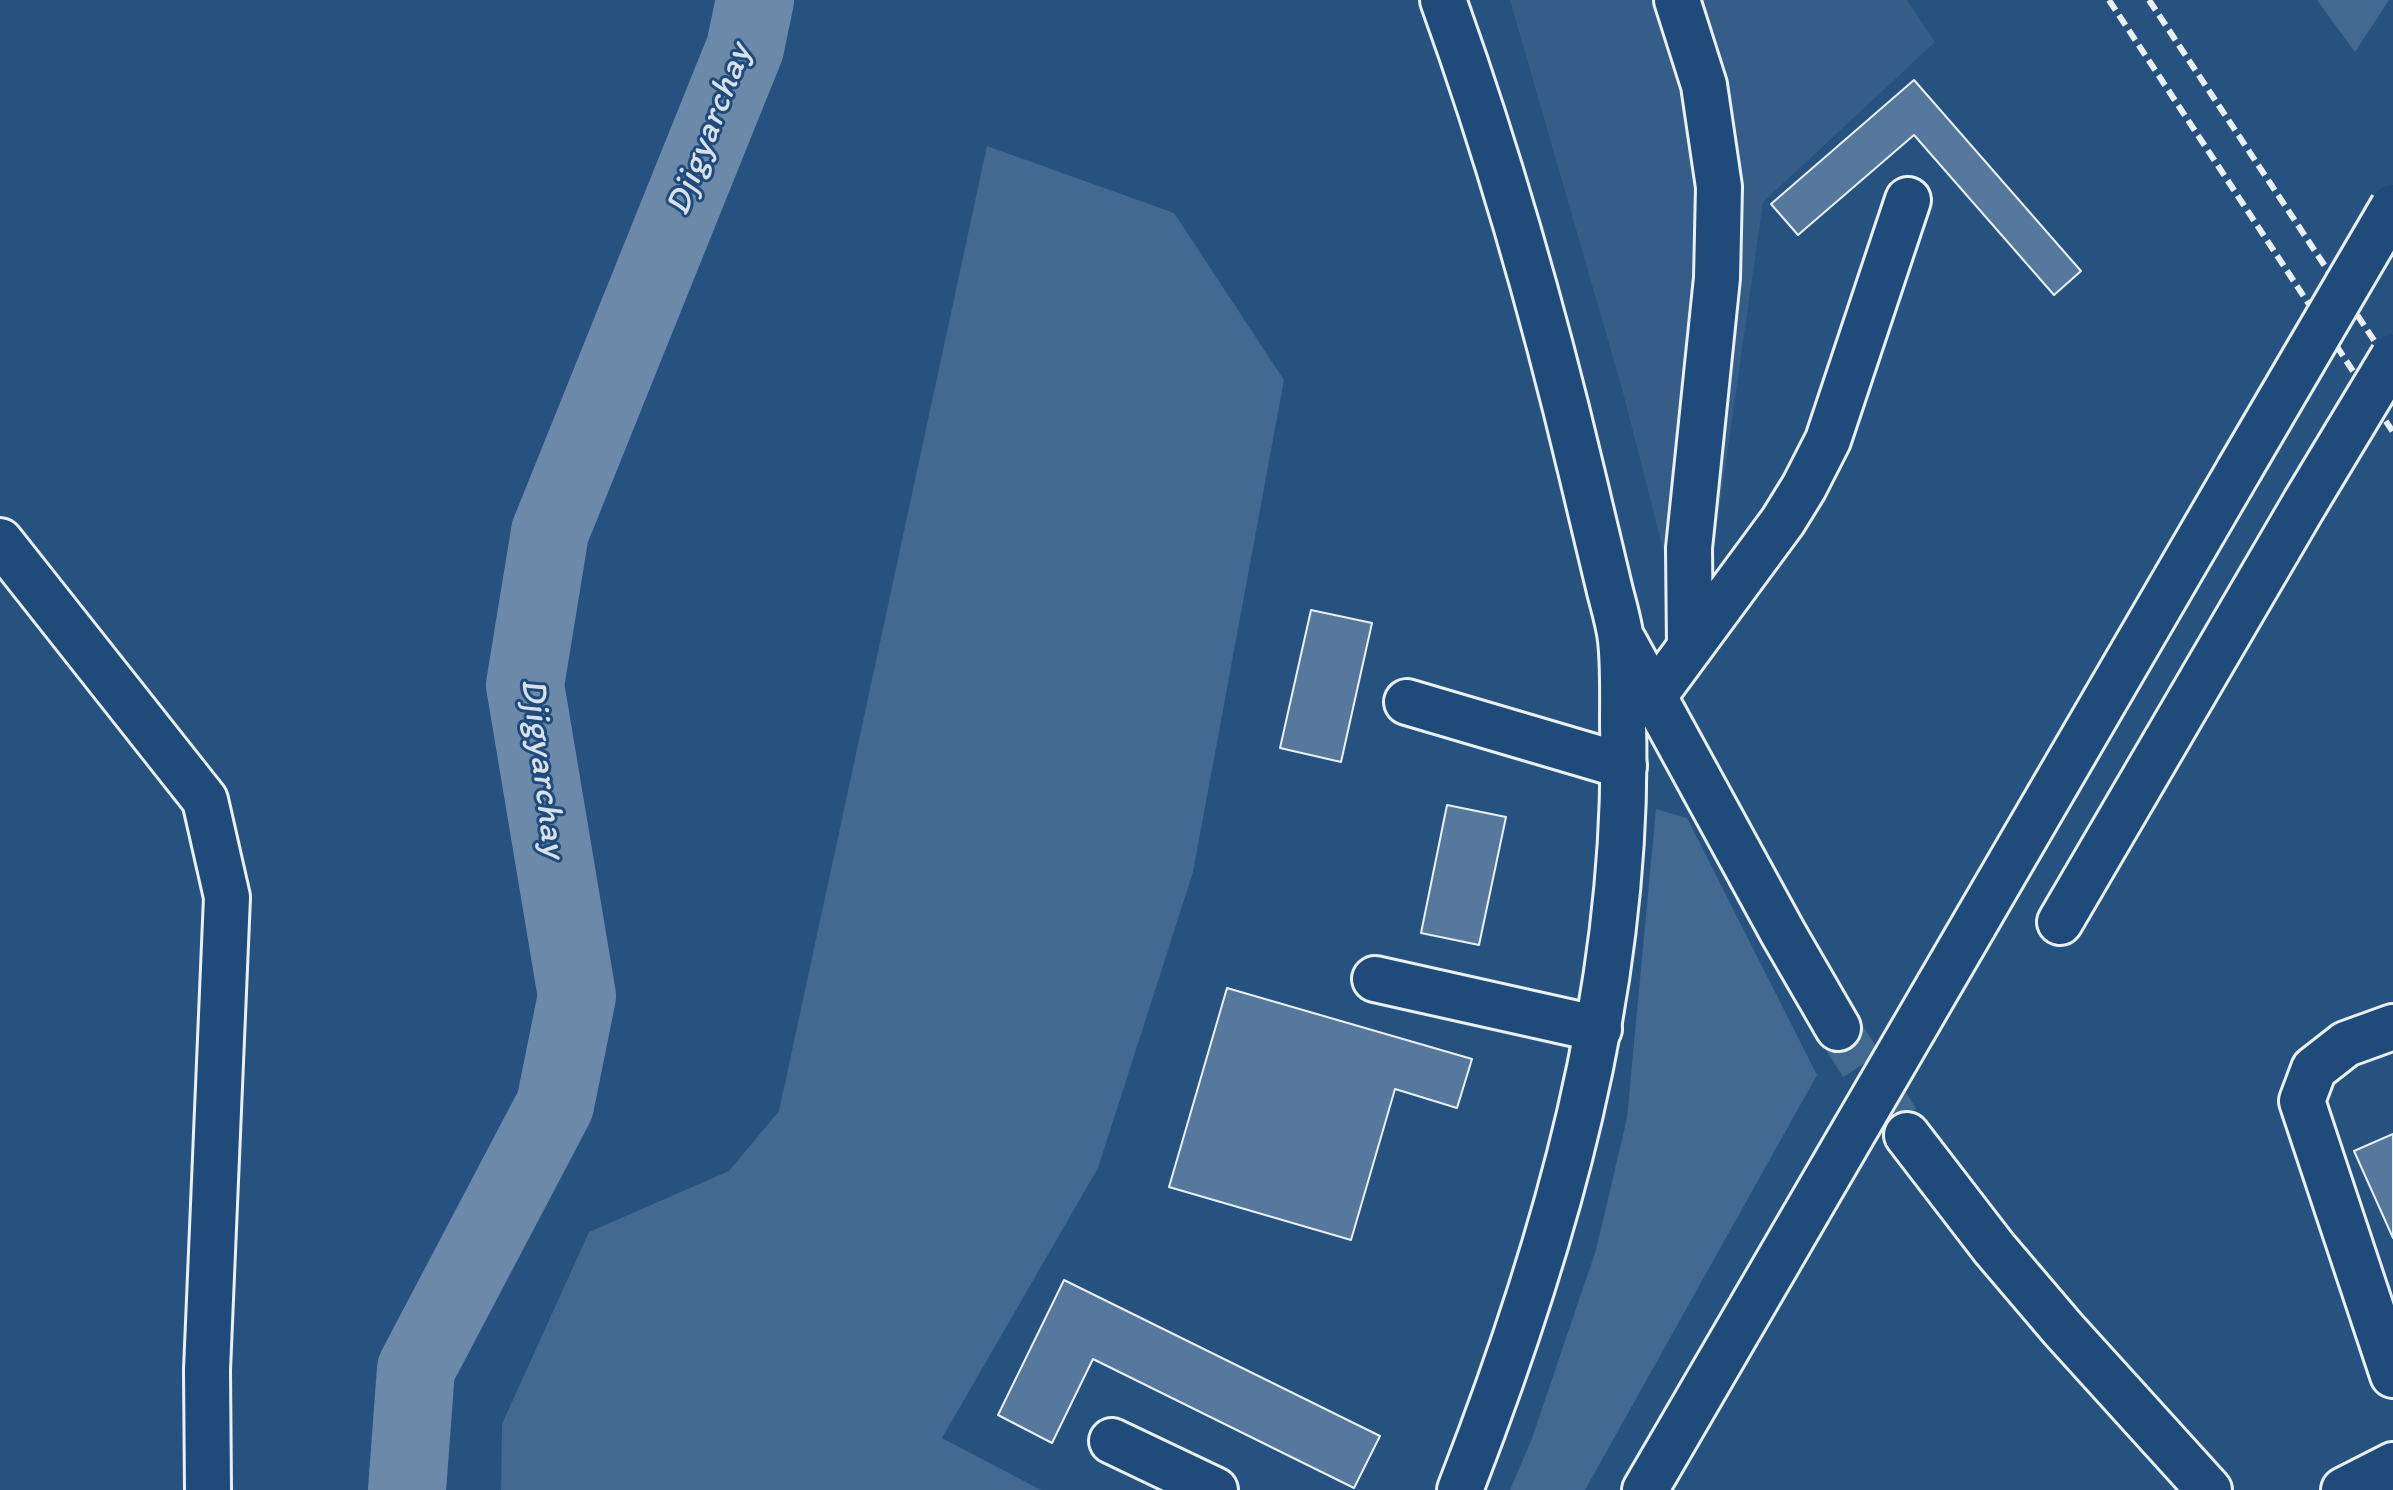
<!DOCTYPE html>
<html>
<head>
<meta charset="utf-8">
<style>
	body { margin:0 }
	canvas { display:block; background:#27517f }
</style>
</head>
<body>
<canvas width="2393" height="1490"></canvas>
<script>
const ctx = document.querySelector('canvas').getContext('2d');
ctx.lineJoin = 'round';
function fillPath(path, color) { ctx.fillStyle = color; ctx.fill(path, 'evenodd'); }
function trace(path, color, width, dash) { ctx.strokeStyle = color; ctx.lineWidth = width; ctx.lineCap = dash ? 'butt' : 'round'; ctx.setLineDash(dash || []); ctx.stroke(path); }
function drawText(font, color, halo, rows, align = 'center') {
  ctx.font = font + ' Itim,sans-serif'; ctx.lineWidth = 6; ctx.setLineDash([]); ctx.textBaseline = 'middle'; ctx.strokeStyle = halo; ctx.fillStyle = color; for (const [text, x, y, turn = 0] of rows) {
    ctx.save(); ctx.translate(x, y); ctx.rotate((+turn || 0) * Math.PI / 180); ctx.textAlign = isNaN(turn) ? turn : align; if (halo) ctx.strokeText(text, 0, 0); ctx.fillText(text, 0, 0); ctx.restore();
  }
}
const built = new Path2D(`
	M1510,0H1907L1935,42L1763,202L1709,581L1670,576L1623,392Z`);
const green = new Path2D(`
	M2317,0H2389L2355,52Z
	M987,146L1174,213L1284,380L1193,872L1098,1168L942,1438L1041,1490H501L502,1424L589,1232L729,1171L779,1111Z
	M1656,809L1687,818L1817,1075L1585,1490H1510L1531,1441L1596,1250L1627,1118Z`);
const river = new Path2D(`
	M407,1490L416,1369L555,1105L577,996L525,685L550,532L745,48L755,0`);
const building = new Path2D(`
	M1914,80L2081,271L2054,295L1914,135L1798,235L1771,204Z
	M1311,610L1372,623L1341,762L1280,748Z
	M1447,805L1506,817L1479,945L1421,933Z
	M1227,988L1472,1059L1457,1108L1395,1089L1351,1240L1169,1187Z
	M2393,1134V1238L2354,1151Z
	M1064,1280L1380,1436L1354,1488L1093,1359L1052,1443L998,1415Z`);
const majorTunnel = new Path2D(`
	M1838,1028L1907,1135`);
const minor = new Path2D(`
	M1677,0L1704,85L1719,187L1717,278L1689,548L1690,647
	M0,541L205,800L227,897L207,1370L208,1490
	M1654,696L1783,521L1804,487L1828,440L1908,200
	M1407,702L1624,766
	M2060,922L2305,503
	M1375,979L1599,1029
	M2393,1027L2346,1044L2314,1069L2302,1101L2393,1375
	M1112,1441L1215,1490`);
const major = new Path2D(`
	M1443,0C1499,155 1544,314 1582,474C1591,512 1600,549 1609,587C1613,604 1619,622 1621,640C1624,667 1623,696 1623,725C1630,988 1555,1246 1460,1490
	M1624,642L1783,933L1838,1028
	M1907,1135L1994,1248L2063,1329L2209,1490
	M1645,1490L2239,470
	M2344,1490L2393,1465`);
const rail = new Path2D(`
	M2109,0L2393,432
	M2149,0L2393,369`);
const minorBridge = new Path2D(`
	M2305,503L2393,357`);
const majorBridge = new Path2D(`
	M2239,470L2393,207`);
const waterNames = [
	["Djigyarchay",710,130,-69],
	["Djigyarchay",542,768,83]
];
fillPath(built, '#355d88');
fillPath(green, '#436891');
trace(river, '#6b8aaa', 78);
fillPath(building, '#57789d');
trace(building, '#e8f1f8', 2);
trace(majorTunnel, '#446991', 44, [44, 22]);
trace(minor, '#e8f1f8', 50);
trace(major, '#e8f1f8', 50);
trace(minor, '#1f4a7a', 44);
trace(major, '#1f4a7a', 44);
trace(rail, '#e8f1f8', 6, [12, 6]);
trace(minorBridge, '#e8f1f8', 50, []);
trace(majorBridge, '#e8f1f8', 50, []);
trace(minorBridge, '#1f4a7a', 44);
trace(majorBridge, '#1f4a7a', 44);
drawText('italic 36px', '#d5e2ec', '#1f4a7a', waterNames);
</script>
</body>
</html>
